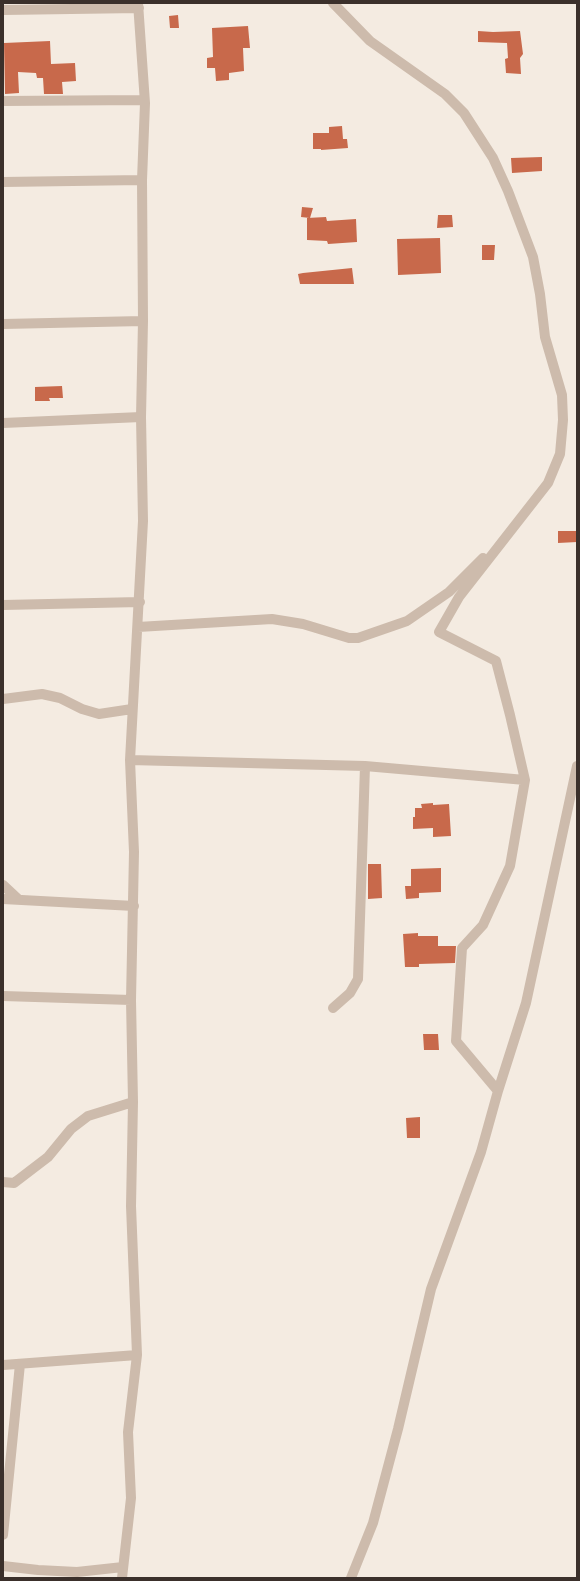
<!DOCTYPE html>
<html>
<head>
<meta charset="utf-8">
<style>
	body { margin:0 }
	#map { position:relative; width:580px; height:1581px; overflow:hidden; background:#f4ebe1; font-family:"Work Sans",sans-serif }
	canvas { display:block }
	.frame { position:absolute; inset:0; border:4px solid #3b302b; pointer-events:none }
</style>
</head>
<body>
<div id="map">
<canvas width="580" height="1581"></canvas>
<div class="frame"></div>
</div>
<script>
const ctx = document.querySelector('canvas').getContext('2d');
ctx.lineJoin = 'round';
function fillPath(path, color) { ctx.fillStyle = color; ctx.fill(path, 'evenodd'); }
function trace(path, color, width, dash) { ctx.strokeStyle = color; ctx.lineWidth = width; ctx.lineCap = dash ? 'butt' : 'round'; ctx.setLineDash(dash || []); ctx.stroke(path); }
const building = new Path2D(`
	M178,15L179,28H170L169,16Z
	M248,26L250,48H243L244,71L229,73V80L216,81L215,68H207V58L213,57L212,28Z
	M478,31L493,32L520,31L523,54L520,58L521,74L506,73L505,59L508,58L507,43L478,42Z
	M50,41L51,64L75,63L76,81L62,82L63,94H44L43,78H37L36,73L18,72L19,93L5,94L4,43Z
	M342,126L343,139H347L348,148L321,150V149H313V133H329V127Z
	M542,157V171L512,173L511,158Z
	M302,207L313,208L310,218L301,217Z
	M438,215H452L453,227L437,228Z
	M326,217L327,221L356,219L357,242L328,244L327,241L307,240V218Z
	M440,238L441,273L398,275L397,239Z
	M482,245H495L494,260H482Z
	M352,268L354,284H300L298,274L303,273Z
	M62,386L63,398H49L50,401H35V387Z
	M558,531H577V542L558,543Z
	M433,803V805L449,804L451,836L433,837V828L413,829V817H415V808H422L421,804Z
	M368,864H381L382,898L368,899Z
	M441,868V892L419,893V898L406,899L405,886H411V869Z
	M418,933V936H438V946H456L455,963L419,964V967H405L403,934Z
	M423,1034H438L439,1050H424Z
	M420,1117V1138H407L406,1118Z`);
const minor = new Path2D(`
	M333,3L370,41L445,94L464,113L493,158L508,191L533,257L540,294L545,337L562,395L563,420L560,454L548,483L459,597L439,632L496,661L510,715L525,780L510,866L483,925L462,948L456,1041L498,1091
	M3,10L139,8
	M3,101L144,100
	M3,182L142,180
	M3,324L143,321
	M3,423L141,417
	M3,605L140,602
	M138,627L272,619L303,624L349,638H358L407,621L449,592L483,558
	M3,699L42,694L60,698L82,709L99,714L132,709
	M130,760L365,766L525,780
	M3,885L18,899
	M3,899L134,906
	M3,996L131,1000
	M333,1008L350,993L358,979L365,766
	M3,1182L14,1183L48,1157L71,1129L88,1116L133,1102
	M3,1365L137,1355
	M3,1535L20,1364
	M3,1566L38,1570L77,1572L123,1567
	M122,1578L131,1498L128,1432L137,1355L131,1206L133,1102L131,1000L134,852L130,760L143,521L141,417L143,321L142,180L145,103L138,3
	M351,1578L373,1523L398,1429L431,1289L481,1152L498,1091L526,1003L577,766`);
fillPath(building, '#c8694b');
trace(minor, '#cdbbac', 10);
</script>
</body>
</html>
